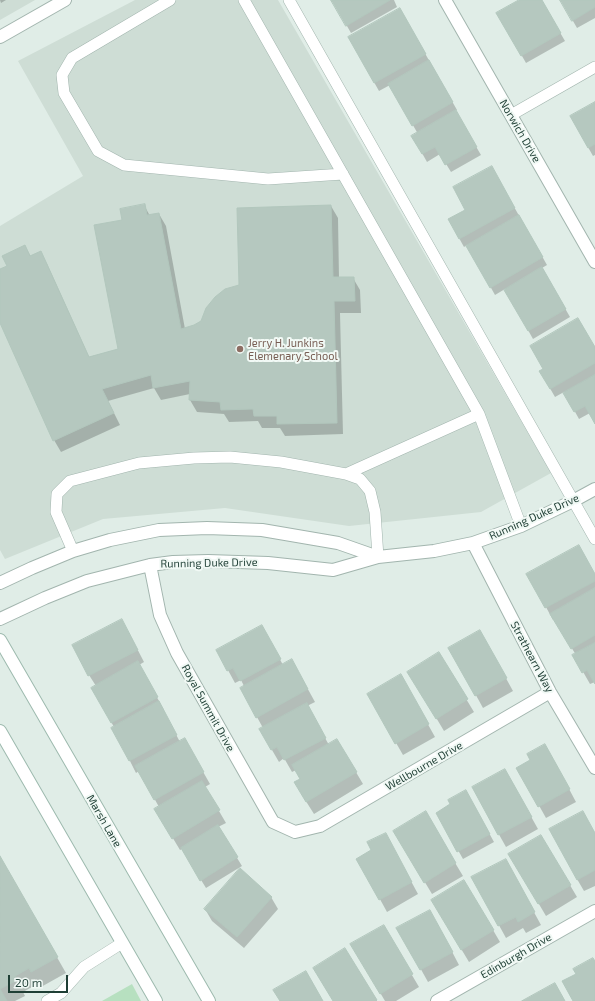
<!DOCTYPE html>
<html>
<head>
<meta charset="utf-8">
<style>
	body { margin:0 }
	#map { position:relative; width:595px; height:1001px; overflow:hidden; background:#e0ede7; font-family:"Exo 2",sans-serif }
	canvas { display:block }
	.scale { position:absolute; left:8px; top:975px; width:60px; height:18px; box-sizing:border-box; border:2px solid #1f3f35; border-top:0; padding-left:5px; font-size:12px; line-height:14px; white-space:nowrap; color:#1f3f35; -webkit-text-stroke:3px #f1f9f5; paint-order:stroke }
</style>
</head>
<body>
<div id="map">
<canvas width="595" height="1001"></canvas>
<div class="scale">20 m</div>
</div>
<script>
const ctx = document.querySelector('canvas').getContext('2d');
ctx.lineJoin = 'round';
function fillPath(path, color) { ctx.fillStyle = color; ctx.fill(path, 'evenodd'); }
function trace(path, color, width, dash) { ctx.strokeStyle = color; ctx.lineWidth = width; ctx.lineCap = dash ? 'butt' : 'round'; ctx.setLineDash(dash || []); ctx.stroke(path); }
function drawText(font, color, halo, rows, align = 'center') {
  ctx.font = font + ' "Exo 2",sans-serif'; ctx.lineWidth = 4; ctx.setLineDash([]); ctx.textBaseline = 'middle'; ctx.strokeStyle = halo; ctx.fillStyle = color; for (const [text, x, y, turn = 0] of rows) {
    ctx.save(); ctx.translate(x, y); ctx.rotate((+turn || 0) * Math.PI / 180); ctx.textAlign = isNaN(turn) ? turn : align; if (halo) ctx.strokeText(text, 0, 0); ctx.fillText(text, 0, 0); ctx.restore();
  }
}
const built = new Path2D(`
	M0,0H35L0,20Z
	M135,0H278L551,473L481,512L349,526L225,508L103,519L5,559L0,550V226L83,176L18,61Z`);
const green = new Path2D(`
	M132,984L141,1001H102Z`);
const shadow = new Path2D(`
	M0,0H6L1,3Z
	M332,0H394L397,7L351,33Z
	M521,0H541L565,41L526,63L498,14Z
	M561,0H595V18L577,28Z
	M400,9L457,110L455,111L481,155L451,172L440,154L427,162L413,137L418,134L390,85L379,91L349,38Z
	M595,103V155L593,156L571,117Z
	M492,168L547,265L542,268L570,317L533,339L505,289L495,295L467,245L464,247L449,220L467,210Z
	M144,205L150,216L159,214L166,226L185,329L194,326L202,321L240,285L331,206L338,218L339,278H353L360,290L361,313H340L343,434L285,436L280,428H262L258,421L229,422L224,414L197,412L190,400V394L161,400L154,388L108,401L120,425L61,452L54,440L0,321V270L8,267L25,246L31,257L40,252L47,264L89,357L119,349L123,221Z
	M595,349V422L590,413L579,419L564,392L555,397L540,371Z
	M528,574L595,576V682L590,684L574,656L576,655L554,619L553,620Z
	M480,631L513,691L483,708L450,648Z
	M129,633L144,662L139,665L164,710H163L180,742L185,740L210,784L205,787L226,823L218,827L242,866L206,888L182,849L180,850L156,810L159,807L139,771L136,773L130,761L112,728L114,727L92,688L96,686L89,675Z
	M269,639L283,665L299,673L315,702L307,706L329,745L337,740L363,784L314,814L302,795L301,779L296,770L292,772L284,758L279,762L272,750L263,728L241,688L244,686L241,680L235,683L217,650Z
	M439,654L474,712L444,731L416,684Z
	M401,676L435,737L403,755L368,694Z
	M552,757L576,802L546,818L518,768Z
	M505,770L538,829L506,847L473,788Z
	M466,791L494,842L463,859L437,813L452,805Z
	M425,813L463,876L432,894L394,831Z
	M595,835V886L584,891L577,879Z
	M541,836L577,897L546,916L510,855Z
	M392,846L418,894L387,912L358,859Z
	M0,858L66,973L41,987L39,983L23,992L25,996L15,1001H0Z
	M512,872L541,925L526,933L523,928L506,938L473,878Z
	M271,897L278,909L244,948L212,921L205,909Z
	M439,912L493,930L500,942L469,962Z
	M437,923L459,965L428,982L398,928Z
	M383,926L419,987L396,1001H385L359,957Z`);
const building = new Path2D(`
	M331,0H390L346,26Z
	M519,0H542L561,33L521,56L496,13Z
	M560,0H595V7L572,21Z
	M400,8L426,54L374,83L348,37Z
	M429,60L453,102L412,126L388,84Z
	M595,102V144L588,148L570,116Z
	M456,110L477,147L445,165L435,147L422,154L411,136Z
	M492,166L515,208L459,239L448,219L465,210L453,187Z
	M145,204L147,215L159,213L181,329L194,325L201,321L206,308L215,297L225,289L239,285L237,208L331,205L333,277H354L355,301H334L337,423L277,424V416H254L253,409L221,410L220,402L189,400L190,381L153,388L151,375L102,389L114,413L53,441L0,323V269L7,266L2,256L25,245L30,256L41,251L89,357L118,349L94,225L122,220L120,209Z
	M519,215L543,257L490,288L466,246Z
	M542,267L566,309L528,331L504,290Z
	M578,318L595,347V363L550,389L539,371L543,369L530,346Z
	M595,375V424L585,406L574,412L563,393Z
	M579,545L595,574V581L545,608L526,574Z
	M595,588V635L571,649L550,614Z
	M122,619L138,650L88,676L72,645Z
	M262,625L281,659L240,681L233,668L227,671L216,650Z
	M480,630L507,678L475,696L448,648Z
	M595,643V684L587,670L582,673L572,655Z
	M439,652L468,699L436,719L407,672Z
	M292,659L308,689L256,718L240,688Z
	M138,661L158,697L111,723L91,688Z
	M401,674L429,724L395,744L367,694Z
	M159,701L177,735L129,761L111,728Z
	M307,703L326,738L284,760L277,747L271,750L259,729Z
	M185,738L204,772L154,800L135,766Z
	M337,739L357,772L306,802L294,782L300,779L292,765Z
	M545,744L570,789L538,807L516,768L530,760L527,754Z
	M505,769L532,817L498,835L472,787Z
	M202,781L220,810L172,839L154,809Z
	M466,790L490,834L457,852L436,813L450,804L448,800Z
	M426,811L456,863L424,883L393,831Z
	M583,811L595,833V870L577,880L549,829Z
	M218,825L238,857L200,881L181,848Z
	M386,833L412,882L379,900L356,859L371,850L367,842Z
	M541,835L571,885L538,904L508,854Z
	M0,856L58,957L31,972L29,968L15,976L17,980L0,989L7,1001H0Z
	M506,859L535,912L518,922L516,917L498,926L471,877Z
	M240,868L272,897L237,937L204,909Z
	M464,880L494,930L461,950L431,900Z
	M430,910L453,952L420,970L396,928Z
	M384,925L413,974L380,994L350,944Z
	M345,948L377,1000L376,1001H333L313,968Z
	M593,958L595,961V1001H573L562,981L576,974L573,969Z
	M306,971L323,1001H280L273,990Z
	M555,983L565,1001H522Z`);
const lane = new Path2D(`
	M170,0L72,58L62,75L64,93L98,151L124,165L268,179L343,174
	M244,0L479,414L521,526
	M289,0L595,539
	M511,115L595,67
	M346,474L479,414
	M73,551L56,512L57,494L70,481L139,463L194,458L230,457L281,462L346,474L360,479L370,491L375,512L378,557
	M47,1001L61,993L84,967L122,943`);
const street = new Path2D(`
	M445,0L595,262
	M0,37L65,0
	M473,543L550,692L595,768
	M150,565L160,615L177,653L273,822L295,832L320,826L550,692
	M0,583L32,568L73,551L110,540L159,530L207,528L262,530L338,543L378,557
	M0,619L45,598L87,581L150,565L173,562L208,561L268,563L333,570L378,557L434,551L473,543L521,526L573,501L595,489
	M437,1001L595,911`);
const secondary = new Path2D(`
	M0,640L209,1001
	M0,731L156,1001`);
const markers = [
	[240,349,4,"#8d6e63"]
];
const streetNames = [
	["Norwich Drive",520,131,60],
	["Running Duke Drive",534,517,-24],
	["Running Duke Drive",209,563,-1],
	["Strathearn Way",532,657,62],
	["Royal Summit Drive",208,708,61],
	["Wellbourne Drive",424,766,-30],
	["Marsh Lane",104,821,60],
	["Edinburgh Drive",516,956,-30]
];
const educationNames = [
	["Jerry H. Junkins",248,343],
	["Elemenary School",248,356]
];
fillPath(built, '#ceddd5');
fillPath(green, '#b7e0c0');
fillPath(shadow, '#0003');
fillPath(building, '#b5c8bf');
trace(building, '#b2c7bd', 1);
trace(lane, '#a2b5ae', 12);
trace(street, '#a2b5ae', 14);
trace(secondary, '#9dbaae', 14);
trace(lane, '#fff', 11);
trace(street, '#fff', 12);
trace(secondary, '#fff', 12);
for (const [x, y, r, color] of markers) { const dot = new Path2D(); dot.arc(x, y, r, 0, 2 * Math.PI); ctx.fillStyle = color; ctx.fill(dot); trace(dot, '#f1f9f5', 1.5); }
drawText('11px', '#1f3f35', '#f1f9f5', streetNames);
drawText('11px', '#785e54', '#f1f9f5', educationNames, 'left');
</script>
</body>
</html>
